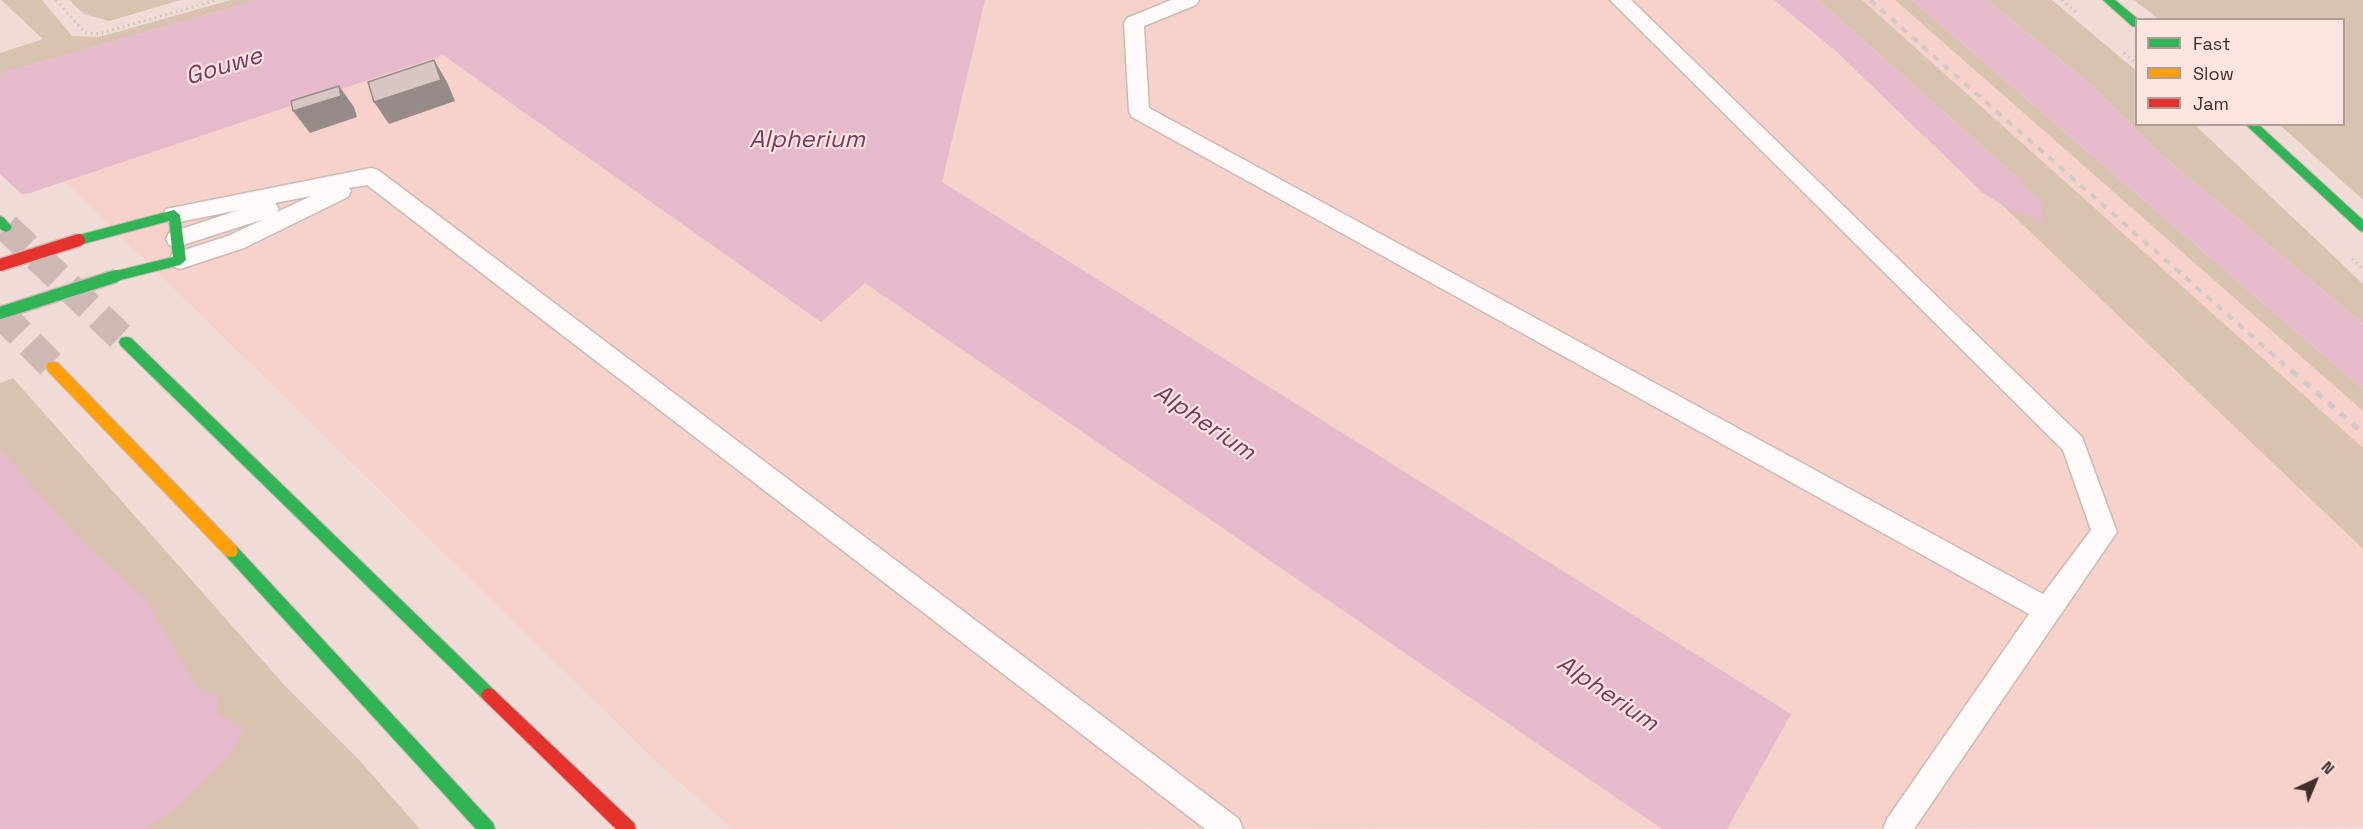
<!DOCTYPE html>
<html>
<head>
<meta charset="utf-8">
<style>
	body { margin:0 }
	#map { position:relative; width:2363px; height:829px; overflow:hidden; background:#f1dbd6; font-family:"Space Grotesk",sans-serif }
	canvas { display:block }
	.legend { position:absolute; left:2135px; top:18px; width:210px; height:108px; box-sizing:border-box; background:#fee5e0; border:2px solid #b19c98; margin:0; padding:8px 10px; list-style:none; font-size:18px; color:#3e2e2b }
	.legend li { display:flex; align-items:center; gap:12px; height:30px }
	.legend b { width:30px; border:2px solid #b19c98 }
	.north { position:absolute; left:2285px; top:751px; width:60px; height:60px; -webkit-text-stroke:4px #fee5e0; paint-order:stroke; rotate:44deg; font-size:16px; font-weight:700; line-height:24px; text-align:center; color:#3e2e2b }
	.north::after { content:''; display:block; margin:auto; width:21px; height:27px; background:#3e2e2b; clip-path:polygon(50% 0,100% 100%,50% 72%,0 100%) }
</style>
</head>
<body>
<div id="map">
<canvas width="2363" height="829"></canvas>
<ul class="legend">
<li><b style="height:8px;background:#30b455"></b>Fast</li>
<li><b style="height:8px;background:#ff9f0a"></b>Slow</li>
<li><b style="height:8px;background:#e5322d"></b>Jam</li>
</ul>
<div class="north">N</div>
</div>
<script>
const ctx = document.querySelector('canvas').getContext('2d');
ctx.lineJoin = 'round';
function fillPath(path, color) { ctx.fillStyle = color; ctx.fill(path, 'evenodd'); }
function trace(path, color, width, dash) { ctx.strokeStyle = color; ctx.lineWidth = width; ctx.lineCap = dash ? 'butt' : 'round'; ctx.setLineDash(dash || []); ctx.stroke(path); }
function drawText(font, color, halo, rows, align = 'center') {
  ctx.font = font + ' "Space Grotesk",sans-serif'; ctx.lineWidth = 4.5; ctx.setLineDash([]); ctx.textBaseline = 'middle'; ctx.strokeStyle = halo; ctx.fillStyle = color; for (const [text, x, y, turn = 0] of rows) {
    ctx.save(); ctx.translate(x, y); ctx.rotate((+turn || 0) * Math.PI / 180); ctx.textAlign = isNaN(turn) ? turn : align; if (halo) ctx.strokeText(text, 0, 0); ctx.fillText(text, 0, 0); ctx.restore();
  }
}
const built = new Path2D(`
	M596,0H1774L1838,53L1983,193L2001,204L2363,549V827L733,829L662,767L49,166Z
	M1862,0H1895L2363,411V448Z`);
const green = new Path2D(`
	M1,0H42L72,36L99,37L231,0H258L0,74V53L43,39Z
	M69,0H181L109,21L84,14Z
	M1818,0H1862L2363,448V549L2001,204L2042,220L2019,179Z
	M1895,0H1912L2363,389V411Z
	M1987,0H2052L2133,68L2136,72V124L2195,125L2363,284V324L2164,157L2097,90Z
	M2134,0H2363V200L2280,125L2344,124V20L2159,19Z
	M13,378L286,687L360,761L420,829H0V383Z`);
const water = new Path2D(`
	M258,0H985L942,182L1791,714L1727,829H1662L865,283L821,322L443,55L33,192L0,200V74Z
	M1774,0H1818L2019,179L2042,204L2043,221L2011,210L1983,193L1838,53Z
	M1912,0H1987L2097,90L2164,157L2363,324V389Z
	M0,449L82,542L144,597L199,690L218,696L217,713L245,729L226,760L175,809L145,829H0Z`);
const pier = new Path2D(`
	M0,174L25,197L0,203Z`);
const highwayTunnel = new Path2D(`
	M6,227L126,342
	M0,313L53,367`);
const path = new Path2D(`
	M56,0L84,32L98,34L217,0
	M2062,0L2077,13
	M2124,53L2136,63
	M2352,259L2363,269`);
const lane = new Path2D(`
	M1171,0H1199L1196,5L1144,26L1149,108L2043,594L2091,530L2063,450L1610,0H1631L2082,437L2117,532L1914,829H1883L1887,819L2029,614L1132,117L1129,112L1124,23L1127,18Z
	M371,168L378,170L1239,819L1243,829H1205L367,185L349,188L351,191L348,197L244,248L180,269L172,266L169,260L172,254L228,236L264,219L177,247L169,245L166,239L169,233L239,210L174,223L166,221L163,215L166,209ZM311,196L277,212L279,209L275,203Z`);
const fast = new Path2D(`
	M2103,0H2115L2139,20H2136V27L2132,26Z
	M2245,124H2258L2363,220V232L2359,230Z
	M174,210L180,215L186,260L180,265L116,281L110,276L116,271L173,257L169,221L79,245L73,240L79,235Z
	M0,216L4,218L12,227L10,230L6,232L0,229Z
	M126,337L131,338L494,690L497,695L494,700L489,702L484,700L121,346L119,342L121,338Z
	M231,545L236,546L493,823L495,829H476L226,556L224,551L226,546Z`);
const slow = new Path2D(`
	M53,362L58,363L236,546L238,551L236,556L231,557L226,556L48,371L46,367L48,363Z`);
const jam = new Path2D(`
	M489,688L494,690L634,823L636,829H616L484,700L481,695L484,690Z`);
const railFar1 = new Path2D(`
	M1870,0L2294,373`);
const rail = new Path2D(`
	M2292,371L2363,433`);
const fastBridge = new Path2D(`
	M0,313L116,276`);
const jamBridge = new Path2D(`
	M0,265L79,240`);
const shadedWall = new Path2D(`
	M434,60L447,82L455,101L389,124L374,102Z
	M339,86L354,107L357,117L310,133L293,111Z`);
const building = new Path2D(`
	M434,60L441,80L374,102L368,82Z
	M339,86L341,96L293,111L291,101Z`);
const waterNames = [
	["Gouwe",224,67,-17],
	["Alpherium",807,140],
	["Alpherium",1204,423,34],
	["Alpherium",1607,694,34]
];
fillPath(built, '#f6d2ca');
fillPath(green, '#d8c3b1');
fillPath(water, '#e6b9cc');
fillPath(pier, '#f1dbd6');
trace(highwayTunnel, '#cdb8b4', 29, [29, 14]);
trace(lane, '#cbb9b5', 3);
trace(fast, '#cbb9b5', 2);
trace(slow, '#cbb9b5', 2);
trace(jam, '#cbb9b5', 2);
trace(path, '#c9c2c0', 3, [1.5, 4]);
fillPath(lane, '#fdfaf9');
fillPath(fast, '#30b455');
fillPath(slow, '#ff9f0a');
fillPath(jam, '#e5322d');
trace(railFar1, '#cfc9c8', 4, [7, 7]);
trace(rail, '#cfc9c8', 5, [8, 8]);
trace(fastBridge, '#cbb9b5', 15, []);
trace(jamBridge, '#cbb9b5', 15, []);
trace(fastBridge, '#30b455', 12);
trace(jamBridge, '#e5322d', 12);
fillPath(shadedWall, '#978b8a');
fillPath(building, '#d8c6c5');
trace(building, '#978b8a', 1.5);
drawText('italic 24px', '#79375f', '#fee5e0', waterNames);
</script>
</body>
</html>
